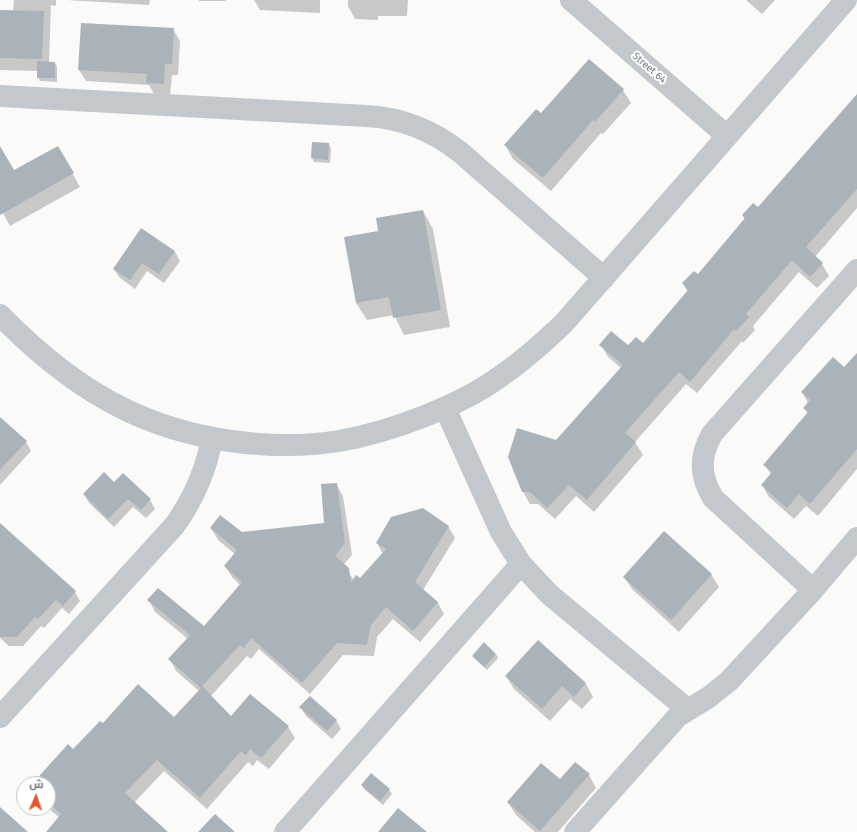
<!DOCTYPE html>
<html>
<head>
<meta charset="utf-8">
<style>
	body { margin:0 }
	#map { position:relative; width:857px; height:832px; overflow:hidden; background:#fafaf8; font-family:"Fira Sans",Cairo,sans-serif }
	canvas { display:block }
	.north { position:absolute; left:16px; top:776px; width:40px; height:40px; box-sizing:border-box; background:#fff; border:1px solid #c1c8cd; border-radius:50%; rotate:2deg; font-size:11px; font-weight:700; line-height:16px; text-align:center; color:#657683 }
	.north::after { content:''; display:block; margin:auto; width:14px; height:18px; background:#e4572e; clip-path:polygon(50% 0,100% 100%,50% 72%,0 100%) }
</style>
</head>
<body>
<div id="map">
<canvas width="857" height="832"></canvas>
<div class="north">ش</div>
</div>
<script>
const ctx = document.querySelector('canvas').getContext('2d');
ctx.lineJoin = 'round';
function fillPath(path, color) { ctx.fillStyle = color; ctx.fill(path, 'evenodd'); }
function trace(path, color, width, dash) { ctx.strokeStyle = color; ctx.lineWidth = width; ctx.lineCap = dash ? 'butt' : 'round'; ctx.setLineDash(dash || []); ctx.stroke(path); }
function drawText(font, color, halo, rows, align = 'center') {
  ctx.font = font + ' "Fira Sans",sans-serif'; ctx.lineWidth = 4; ctx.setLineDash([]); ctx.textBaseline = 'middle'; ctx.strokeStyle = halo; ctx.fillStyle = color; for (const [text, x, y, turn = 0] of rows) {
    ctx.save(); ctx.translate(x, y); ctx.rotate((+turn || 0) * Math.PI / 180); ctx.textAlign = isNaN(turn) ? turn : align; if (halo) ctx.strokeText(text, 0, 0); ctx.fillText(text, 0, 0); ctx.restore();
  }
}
const shadow = new Path2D(`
	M14,0H56V6L51,5L49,63H55L57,67V82L40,81L38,77V71L0,70V11H13Z
	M67,0H150L149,5Z
	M199,0H226V1H199Z
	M254,0H320V13L260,10Z
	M348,0H408L407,16H378V20L355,19L348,6Z
	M746,0H775L762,14Z
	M173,29L180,41L178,75H172L170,96L154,94L149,85L86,81L79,70Z
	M623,90L631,103L603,134L601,133L551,191L513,159L505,145L541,114Z
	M857,95V208L815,257L822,264L829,276L817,288L799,272L753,326L755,330L743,343L742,341L697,393L686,384L635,442L643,455L594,512L576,496L555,519L538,504H530L523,492L557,441L621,368L608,357L601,345L628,347L643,344L688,292L683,284L698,275L745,220L743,215L758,208Z
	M313,143L329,144L331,149L330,163L314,162L312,158Z
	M58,147L80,187L10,226L0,208V148L14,172Z
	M423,211L433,229L450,327L404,335L394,315L367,320L356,303Z
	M141,229L175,252L180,261L164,283L147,271L135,289L119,277L114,269Z
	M857,354V469L818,516L806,506L794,519L769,497L762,485L771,475L765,465L808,414L804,408L808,403L802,392L844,368Z
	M0,418L26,442L31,451L0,485Z
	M123,474L150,500L155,509L146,518L133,507L114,527L89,503L84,494L115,483Z
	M336,484L343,496L352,555L343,565L354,580H360L383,554L377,543L448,526L455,538L423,590L438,603L444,614L420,642L393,619L377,637L374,656L343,655L310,694L259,649L251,659L247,656L211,696L231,718L288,727L295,738L269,769L257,760L253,766L248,762L207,809L164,771L134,803L167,832H47L60,818L48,808V784H34L103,724L174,718L199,691L176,671L170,659L188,639L155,612L149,600L204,628L240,585L232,577L225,566L235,554L218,540L211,528L241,533L326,524Z
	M0,525L75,592L80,601L69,614L62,608L44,628L41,626L23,646H9L0,638Z
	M711,574L719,587L679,632L632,589L624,577Z
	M538,641L586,684L593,697L582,709L570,699L550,721L514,689L506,676Z
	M496,654L498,658L487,670L473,656Z
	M301,708L336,720L341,729L332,739L306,716Z
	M371,775L389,790L392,794L383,805L364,789L362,785Z
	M589,775L596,788L558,832H535L516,815L508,802L560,780Z`);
const building = new Path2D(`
	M0,10L44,11L42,59L0,58Z
	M81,23L174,28L172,64H165L164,84L146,83L147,74L78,70Z
	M589,59L624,89L595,122L593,120L543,178L504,145L536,109L541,113Z
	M37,61L55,62V78H37Z
	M857,94V189L806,247L823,263L810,277L792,260L746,314L749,317L736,331L734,329L690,382L679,372L625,433L636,442L587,500L569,485L547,508L530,492H522L508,457L517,428L556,440L623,365L599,345L611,331L628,345L636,337L643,343L688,290L682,283L694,271L698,274L745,218L742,215L753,203L758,207Z
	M312,142L329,143L328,160L311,158Z
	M0,146L14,170L58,146L74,173L0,215Z
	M423,210L441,310L393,318L389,297L356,303L344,237L378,231L376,218Z
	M141,228L175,251L159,274L142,263L130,280L113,269Z
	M857,353V449L810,504L799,494L787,508L761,485L772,472L763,465L808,412L803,408L810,400L801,392L833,357L844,367Z
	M0,417L27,441L0,470Z
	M104,472L114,482L123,473L151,499L141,510L128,499L108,519L83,494Z
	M337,483L345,543L335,556L349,568L351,583L356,575L360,578L386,549L376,543L391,517L423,508L449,526L415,582L438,602L413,631L386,607L371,625L367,645L337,643L302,683L251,638L244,648L240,645L202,686L231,716L250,694L289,726L261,758L250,749L246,755L241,751L200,798L157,760L125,793L168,832H46L61,814L48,803V784H32L68,744L73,749L100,721L103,723L138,684L174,717L201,688L168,659L190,635L147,600L158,588L204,626L242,582L224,566L237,550L210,528L220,515L242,532L324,523L321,484Z
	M0,523L76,591L63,606L56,600L38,619L35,617L17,637H0Z
	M664,531L712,574L671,620L623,577Z
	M538,640L586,683L574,697L562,686L542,709L505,676Z
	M484,642L496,654L484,667L472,656Z
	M310,696L337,720L327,731L299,707Z
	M575,762L590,774L540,831L507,802L541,763L560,779Z
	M371,773L390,789L380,801L361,785Z
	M0,807L28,832H0Z
	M398,808L427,832H378Z
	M215,814L235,832H198Z`);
const street = new Path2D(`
	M571,0L727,136
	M0,96L367,116C402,118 432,130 460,152L604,278
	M0,315C37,353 77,386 124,409C187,440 270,452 339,441C368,436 397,427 425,416C450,406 476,394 498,378C522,362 543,343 564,323L846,0
	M445,408L501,532L521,564L549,594L687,709
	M813,590L713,498C700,476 699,457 712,434L857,270
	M0,717L175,525C194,498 206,471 212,438
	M285,832L521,564
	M575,832L678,716L709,697L729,681L813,590L857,538`);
const streetNames = [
	["Street 64",649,68,41]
];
fillPath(shadow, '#0003');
fillPath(building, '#aab3b9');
trace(street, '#c3c8cc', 22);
drawText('10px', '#657683', '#fff', streetNames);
</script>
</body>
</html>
